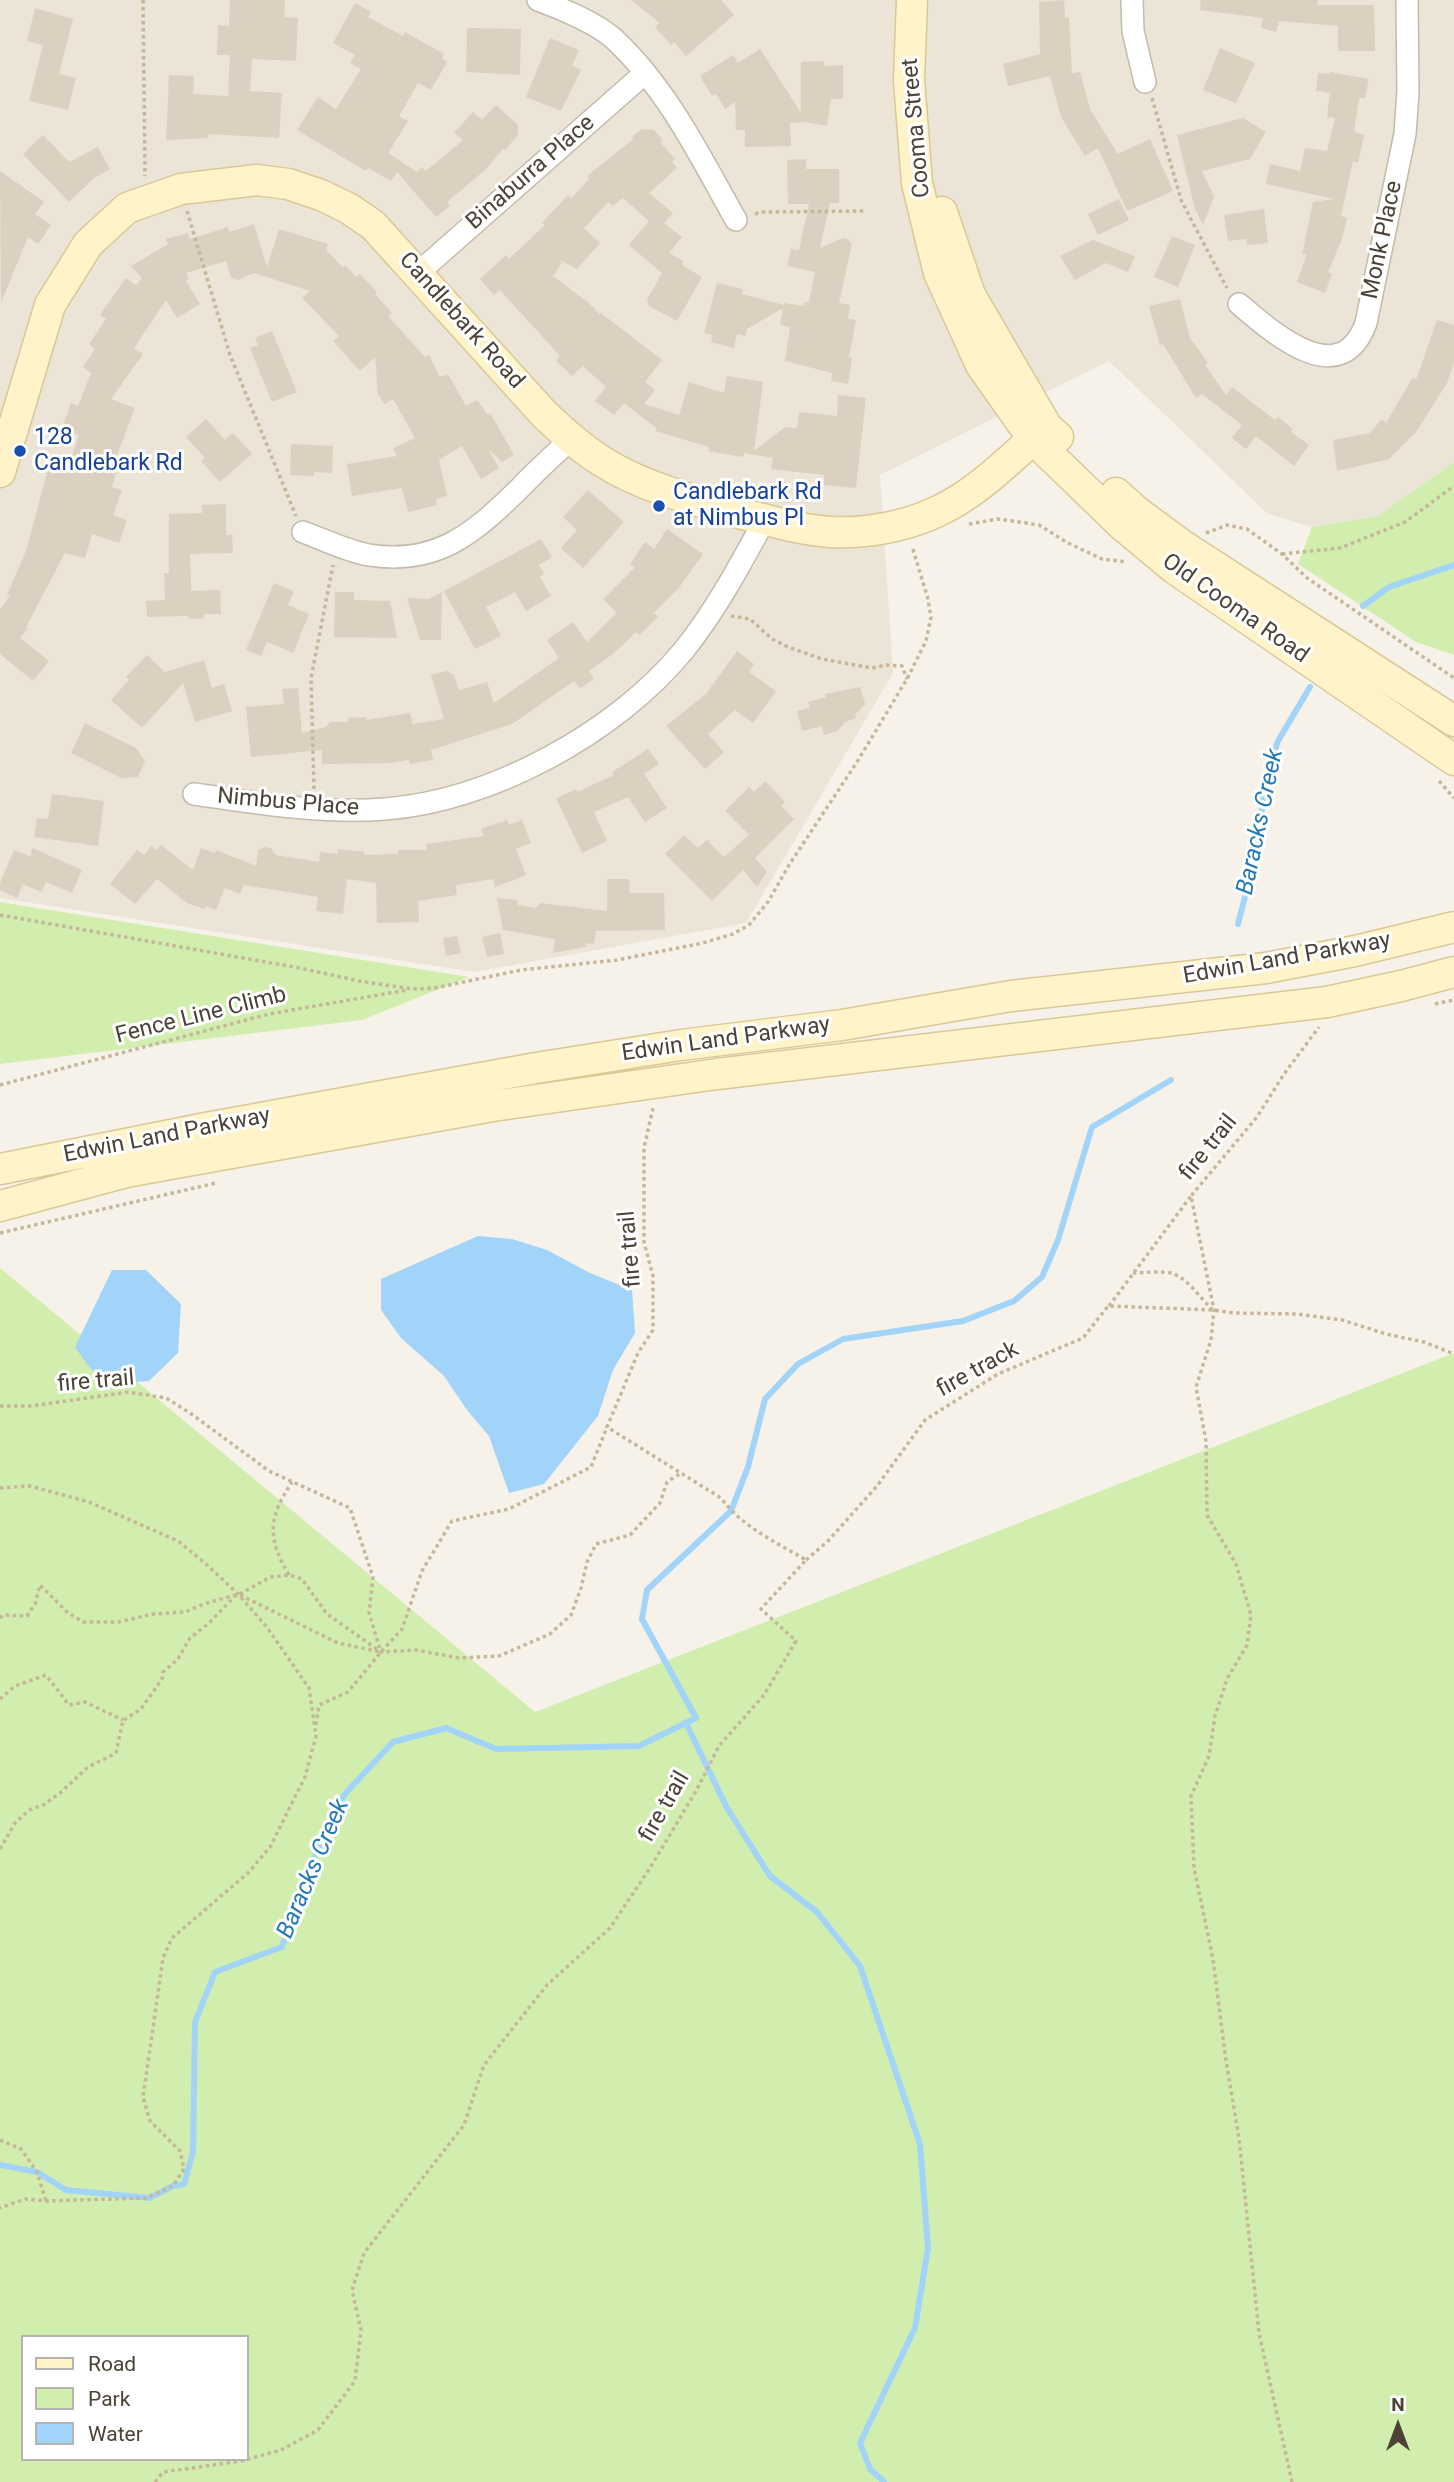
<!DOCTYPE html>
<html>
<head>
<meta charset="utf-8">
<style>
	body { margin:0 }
	#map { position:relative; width:1454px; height:2482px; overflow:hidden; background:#f6f2e9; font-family:Roboto,sans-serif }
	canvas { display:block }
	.legend { position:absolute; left:21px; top:2335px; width:228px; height:126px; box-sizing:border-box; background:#fff; border:2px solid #b7b4af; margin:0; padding:9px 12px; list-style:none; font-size:21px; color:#4b4336 }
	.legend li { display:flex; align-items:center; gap:14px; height:35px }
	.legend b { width:35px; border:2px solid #b7b4af }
	.north { position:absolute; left:1363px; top:2391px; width:70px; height:70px; -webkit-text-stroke:5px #fff; paint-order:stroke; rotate:0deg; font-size:19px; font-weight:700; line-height:28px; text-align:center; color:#4b4336 }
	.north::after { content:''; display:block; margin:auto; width:24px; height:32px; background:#4b4336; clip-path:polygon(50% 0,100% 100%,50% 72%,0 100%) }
</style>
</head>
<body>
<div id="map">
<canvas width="1454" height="2482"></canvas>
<ul class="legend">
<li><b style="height:9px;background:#fff3ca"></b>Road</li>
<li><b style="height:19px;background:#d1eeaf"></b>Park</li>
<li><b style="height:19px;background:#a1d4f8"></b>Water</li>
</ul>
<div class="north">N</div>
</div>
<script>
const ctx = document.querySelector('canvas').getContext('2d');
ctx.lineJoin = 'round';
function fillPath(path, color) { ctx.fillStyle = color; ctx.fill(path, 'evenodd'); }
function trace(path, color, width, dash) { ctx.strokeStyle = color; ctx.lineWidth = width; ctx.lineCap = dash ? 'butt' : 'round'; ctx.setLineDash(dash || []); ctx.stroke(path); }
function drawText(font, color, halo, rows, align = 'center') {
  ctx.font = font + ' Roboto,sans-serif'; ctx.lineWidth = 6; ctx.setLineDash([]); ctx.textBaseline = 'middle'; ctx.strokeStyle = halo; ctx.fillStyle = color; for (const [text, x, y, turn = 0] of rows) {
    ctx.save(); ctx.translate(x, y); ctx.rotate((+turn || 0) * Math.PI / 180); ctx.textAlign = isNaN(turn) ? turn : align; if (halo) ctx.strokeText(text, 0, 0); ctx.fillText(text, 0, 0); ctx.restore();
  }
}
const residential = new Path2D(`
	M0,0H1454V462L1378,516L1312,527L1268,514L1109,361L880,475L893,673L746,923L474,972L0,898Z`);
const green = new Path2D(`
	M1454,462V655L1416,642L1298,564L1312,527L1378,516Z
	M0,902L469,977L362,1020L0,1064Z
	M0,1268L535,1712L1454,1353V2482H0ZM23,2337H247V2459H23Z`);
const water = new Path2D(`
	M478,1236L512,1239L547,1250L590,1273L632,1290L635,1333L613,1370L598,1416L544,1484L509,1493L489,1436L467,1410L444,1376L401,1338L381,1310V1279Z
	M112,1270H146L181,1304L178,1353L149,1381L112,1384L89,1367L75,1347Z`);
const stream = new Path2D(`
	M1363,606L1389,587L1454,565
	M1238,924L1251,874L1261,819L1264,782L1278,741L1310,687
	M686,1723L727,1808L770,1876L817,1912L860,1966L920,2144L928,2248L915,2328L860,2443L870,2469L884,2482
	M0,2165L37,2172L66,2190L149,2198L173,2186L184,2184L193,2152L195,2022L215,1972L282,1947L313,1860L344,1795L393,1742L446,1728L496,1749L639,1746L696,1718L642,1619L647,1590L731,1511L748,1467L765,1399L798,1364L843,1339L963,1321L1014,1301L1042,1277L1058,1240L1092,1127L1171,1080`);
const building = new Path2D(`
	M230,0H285L284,17L298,18L296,61L252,59L250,91L282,93L279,138L209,134L208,138L166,140L169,75L194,76L193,94L228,96L230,55H217L218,25L229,26Z
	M631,0H721L734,15L686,56L674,42L671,45L655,27L660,23Z
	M1064,0L1065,17L1069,18L1072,73L1080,72L1090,109L1118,154L1150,139L1173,191L1127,211L1098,148L1085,156L1061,117L1050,76L1008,86L1003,64L1040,54L1039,2Z
	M1201,0H1318L1317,5H1374L1375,51H1338V26L1279,21L1276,32L1261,28L1263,18L1200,10Z
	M355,3L371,12L368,17L403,36L405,32L444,54L442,58L447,62L431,90L418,83L399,116L408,121L388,153L417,172L422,167L426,171L463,140L454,133L473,112L482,120L496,105L518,125V135L505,150L504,148L485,170L447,202L450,206L436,217L397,172L391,181L368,168L366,171L297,130L318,97L336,109L361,69L350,63L355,55L333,43Z
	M35,8L73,19L59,74L76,78L68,110L29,101L43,45L27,41Z
	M467,28L521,29L520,75L466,72Z
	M550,38L579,50L572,66L581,70L561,111L526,97Z
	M1220,48L1255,63L1236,103L1203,90Z
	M760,49L801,113V62L824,61V66L843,65V99H831L827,126L806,122L790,123L791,146L745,147V130H736L735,102L725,109L716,94L712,96L700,76L733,55L738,63Z
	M1330,72L1369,79L1365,98H1359L1354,132L1364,135L1358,163L1353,161L1341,216L1347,218L1342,239L1328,272L1332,274L1325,293L1297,282L1307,254L1302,255L1313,202L1334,199L1266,184L1270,164L1300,171L1305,148L1327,151L1335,118L1327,117L1330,93L1316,91L1318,73L1330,74Z
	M1243,118L1266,132L1250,159L1202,171L1214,197L1203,225L1195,209L1177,135Z
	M642,129L654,130L662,139L661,143L675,159L672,162L677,168L649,193L673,213L664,223L682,237L669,253L683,261L682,265L702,277L677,321L649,306L647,300L662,273L629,245L649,221L623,198L612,206L608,202L584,228L600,243L577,269L560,260L562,263L553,276L589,303L600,314L601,313L662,360L645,382L655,390L644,404L679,415L689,382L724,393L727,376L763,382L754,451L785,427L797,428L799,412L837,416L838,395L866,398L856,488L824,485V475L771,469L773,458L744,453L743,457L708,451L709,447L656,431V428L624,403L614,415L595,401L606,387L583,366L572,376L556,361L560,356L500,290L494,295L480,279L506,255L509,259L545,225L542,223L568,195L571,199L589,179L587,176L632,140L633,136Z
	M43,135L69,162L98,147L110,169L94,178L69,202L23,154Z
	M806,159V169H839V203H830L820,248L843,238L848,239L852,244L839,303L850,305L848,319L856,320L849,357L852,358L848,384L831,381L832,373L785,361L790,327L780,325L783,308L747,329L745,336L737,334L734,348L711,342L713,335L704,333L717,283L743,289L742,294L784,305V303L804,306L805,302H809L815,272L787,266L791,249L799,250L809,204H788L787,160Z
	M0,171L44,202L35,214L51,225L38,244L28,237L1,303Z
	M1119,199L1129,220L1098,235L1088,214Z
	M1264,209L1268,243L1247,245L1246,239L1228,241L1224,215Z
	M254,224L267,267L279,229L328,244L326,250L343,268L345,265L356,277L360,274L377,292L375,294L392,313L388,316L425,357L429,355L440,377L448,374L466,406L477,400L488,415L490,413L514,455L502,462L488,449L499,468L481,479L462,446L439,460L447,496L436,499L437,505L408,512L402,488L352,496L347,464L397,456L393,448L415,438L393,399L384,404L378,394L375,357L360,371L333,341L339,336L302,298L310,291L254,273L238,280L231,277L226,261L186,273L189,279L186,281L200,304L177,318L166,300L134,348L143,354L111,399L135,408L112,468L117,470L112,487L122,490L113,515L127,520L119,543L92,534L85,558L65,553L26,627L28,628L20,638L49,661L33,681L0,654V609L10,596L7,595L26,551L49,465L67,471L79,435L62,429L71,403L78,406L91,373L83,367L95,349L89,344L106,319L100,315L126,278L136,285L142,278L131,266L168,244L166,239L188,233L190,239L228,227L229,232Z
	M1172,236L1195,245L1178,287L1154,277Z
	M1093,240L1135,256L1128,272L1106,263L1075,280L1060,256Z
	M1180,299L1190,338L1208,363L1205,365L1226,395L1232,387L1275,420L1278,417L1293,429L1291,432L1309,445L1294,466L1256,436L1246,449L1232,438L1242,425L1202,394L1196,398L1163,344L1160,345L1149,306Z
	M1437,320L1454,325V362L1447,383L1416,432L1389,459L1337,471L1333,440L1370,433L1382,419L1386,423L1413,377L1416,380Z
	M272,331L297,392L272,402L250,348L258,345L255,338Z
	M206,419L225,440L233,433L252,454L220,482L201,461L205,458L186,437Z
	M291,444L333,446L332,473L314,472V476L290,475Z
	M588,490L624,522L583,568L561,548L577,530L563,517Z
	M226,504V535H232L233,553L190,554L191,591L220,590L221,614H204V618L189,619L188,616L147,617L146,601L165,600L164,573H169V514L202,513V505Z
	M667,529L703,554L678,589L654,613L658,617L639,635L636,632L613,654L589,671L594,679L580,688L574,681L512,724L431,750L433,760L410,764L409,760L391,763L322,764V750L251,757L246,707L284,704L282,689L298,688L302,733L326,727L330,722H348V718L366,717V720L410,713L413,724L444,719L431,675L447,671L454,675L459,690L487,682L494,703L559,658L547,640L573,622L587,642L617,613L603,599L635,567L630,564L645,542L654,549Z
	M541,539L552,557L539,565L544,574L540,577L551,596L526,611L515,592L486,607L501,636L475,649L444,591Z
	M274,583L294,591L288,605L309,614L293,653L267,642L261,656L246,650Z
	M335,592H354V600L390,601L397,638L334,637Z
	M442,592L441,640H420L407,598L429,599Z
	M737,651L754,664L749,672L776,691L753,723L735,710L708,734L724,752L705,769L666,726L706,694Z
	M147,655L165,672L204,660L212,688L224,684L232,711L195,722L183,683L142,728L111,700L129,680L126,677Z
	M860,687L865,704L855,715L856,718L845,722L837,731L824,735L822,726L802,731L797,711L810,708L808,702L826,697L825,694Z
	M85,723L136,748L145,761L138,777L121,778L71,753Z
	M648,749L659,764L644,774L667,808L645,822L628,797L594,812L607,841L582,853L556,798L576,789L577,792L614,775L612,772Z
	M765,781L785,802L781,806L794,819L755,858L767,872L757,887L743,870L712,901L665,854L684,835L698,848L707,840L724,857L749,835L725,811L749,787L754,792Z
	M52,794L104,801L98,846L34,837L37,818L48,819Z
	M507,820L509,825L522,820L531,843L516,849L526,875L495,887L493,879L456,885L457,895L418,901L419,922L377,923L376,883L347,879L343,914L316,911L318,897L244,885L240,894L225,888L216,910L206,906L205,909L187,903L157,879L135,904L110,884L137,850L144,855L151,846L156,850L161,845L193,870L201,848L215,853L216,850L256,866L258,850L264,847L271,848L275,855L319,862L320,852L337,854L338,849L364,852V855L398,854V850H427L426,844L484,836L481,829Z
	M32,848L82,870L72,893L46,882L41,892L23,884L17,898L0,890V883L14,850L31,857Z
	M607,879H629L630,893H664L665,930L596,931L594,944L587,943L586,947L553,953L555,939L503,930L497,898L517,900L518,905L536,908L540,903L607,911Z
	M500,933L504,954L487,957L482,937Z
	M457,936L461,953L446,956L443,938Z`);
const path = new Path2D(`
	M143,0L145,176
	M1152,98L1181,200L1227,288
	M187,211L230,355L296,516
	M755,214L762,212L864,211
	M969,524L998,519L1039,525L1068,543L1102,559L1127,562
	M1206,533L1227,525L1247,529L1282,554L1307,578L1454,678
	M1282,554L1340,548L1405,522L1454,486
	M731,616L750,619L772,639L788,647L822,659L872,668L886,665L902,666L907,679
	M1439,781L1454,798
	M314,789L311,678L333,565
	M0,915L300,968L359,981L413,989L435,988L521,970L617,960L703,943L733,934L749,925L768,902L789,865L857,762L907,679L926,641L931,617L928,599L912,546
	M1435,1004L1454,1000
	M0,1085L269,1014L407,990
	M0,1233L216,1183
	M1133,1273C1144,1273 1163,1270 1174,1274C1189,1280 1200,1298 1212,1309
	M1109,1306L1191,1196
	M0,1406H31L128,1392L166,1398L190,1413L269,1471L350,1508L373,1577L369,1613L381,1652
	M0,1488L30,1486L89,1502L178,1541L205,1563L238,1594L266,1626L309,1688L316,1736L305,1777L270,1847L248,1873L172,1938L163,1958L143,2097L150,2121L180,2151L184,2169L173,2186L146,2198L46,2201L25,2199L0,2208
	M806,1560L828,1541L877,1486L925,1420L998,1374L1083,1338L1108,1306L1214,1310L1235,1313L1297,1314L1342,1320L1386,1334L1424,1342L1454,1354
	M289,1575C267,1538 268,1518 292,1482
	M240,1595L338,1643L381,1652L402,1629L422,1571L452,1521L509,1509L591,1467L607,1427
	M0,1618L3,1615L27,1616L35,1604L40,1585L67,1612L83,1622H118L153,1614L185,1612L204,1604L242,1593L270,1577L289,1575L302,1579L327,1614L381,1652L416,1650L459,1658L499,1656L550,1634L571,1615L581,1588L587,1562L596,1544L630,1535L660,1503L667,1482L681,1473
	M0,1699L15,1686L46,1675L69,1705L85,1702L123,1720
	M124,1720L141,1709L162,1679L163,1672L178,1659L190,1638L209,1623L236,1595
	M316,1725L319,1705L348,1692L381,1652
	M0,1849L15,1823L29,1810L43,1805L60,1793L88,1767L116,1753L123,1720
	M0,2140L21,2149L37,2172L46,2201
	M155,2482L163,2472L241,2461L281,2450L318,2430L355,2381L361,2330L352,2290L364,2253L464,2125L484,2065L547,1985L610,1928L650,1868L696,1791L719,1746L764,1695L796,1641L761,1609L806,1560C776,1542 742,1527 721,1498L607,1427L638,1353L653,1330V1276L644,1242V1148L653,1108
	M1292,2482L1259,2333L1239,2138L1225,2054L1213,1959L1194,1868L1191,1796L1209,1756L1215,1716L1227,1679L1247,1645L1251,1615L1236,1564L1207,1515L1206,1441L1196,1387L1211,1340L1214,1310L1191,1196L1257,1117L1284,1074L1319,1027`);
const street = new Path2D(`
	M538,0C562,9 595,22 614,39C667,88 701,158 736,220
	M1132,0L1133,31L1145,82
	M418,273L645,73
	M1239,304C1271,331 1340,394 1366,323L1405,134L1408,92L1407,0
	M303,532C325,540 346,551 369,555C438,566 475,532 520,488C536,471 554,455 571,439
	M194,794C258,803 320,814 385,809C491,801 616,733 684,650C716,610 740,565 765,519`);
const secondary = new Path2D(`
	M912,0L909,80L917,183L939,273L981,365L1033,439L1122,525L1175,569L1454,760
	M942,212L970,295L1047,427L1058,437
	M0,472L50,305L88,244L127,208L181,189L257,180L288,184L321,195L348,208L373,225L545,415C563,432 582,449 603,462C644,488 700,502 747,515C774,522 802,530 830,532C864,534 903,527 934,513C978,494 1011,457 1047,427
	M1116,493L1136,511L1182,545L1454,721
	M0,1169L206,1128L536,1068L681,1045L842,1025L1011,996L1266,968L1355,951L1454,927
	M0,1206L126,1172L493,1106L717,1074L1327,1002L1401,986L1454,972`);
const markers = [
	[20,451,7,"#1a4fb4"],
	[659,506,7,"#1a4fb4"]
];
const streetNames = [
	["Cooma Street",917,128,-95],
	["Binaburra Place",531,173,-41],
	["Monk Place",1383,240,-78],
	["Candlebark Road",461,321,48],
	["Old Cooma Road",1235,609,35],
	["Nimbus Place",288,803,5],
	["Edwin Land Parkway",1287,959,-10],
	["Fence Line Climb",201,1016,-14],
	["Edwin Land Parkway",726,1040,-8],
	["Edwin Land Parkway",167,1136,-11],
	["fire trail",1209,1148,-51],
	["fire trail",631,1249,-95],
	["fire track",978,1370,-29],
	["fire trail",96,1382,-5],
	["fire trail",665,1807,-60]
];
const transitNames = [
	["128",34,438],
	["Candlebark Rd",34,464],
	["Candlebark Rd",673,493],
	["at Nimbus Pl",673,519]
];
const waterNames = [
	["Baracks Creek",1261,822,-78],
	["Baracks Creek",314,1869,-67]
];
fillPath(residential, '#ebe4d7');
fillPath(green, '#d1eeaf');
fillPath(water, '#a1d4f8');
trace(stream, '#a1d4f8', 6);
fillPath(building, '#dcd1c0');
trace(street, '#c3bbab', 24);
trace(secondary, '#dac895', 33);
trace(path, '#c6b79a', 3.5, [3.5, 3.5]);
trace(street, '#fff', 21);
trace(secondary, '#fff3ca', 30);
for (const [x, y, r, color] of markers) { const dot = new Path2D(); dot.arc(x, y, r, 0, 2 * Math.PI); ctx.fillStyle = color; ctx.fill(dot); trace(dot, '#fff', 2.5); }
drawText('23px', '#4b4336', '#fff', streetNames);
drawText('23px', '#164399', '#fff', transitNames, 'left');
drawText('italic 24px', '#227aba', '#fff', waterNames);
</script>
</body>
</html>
